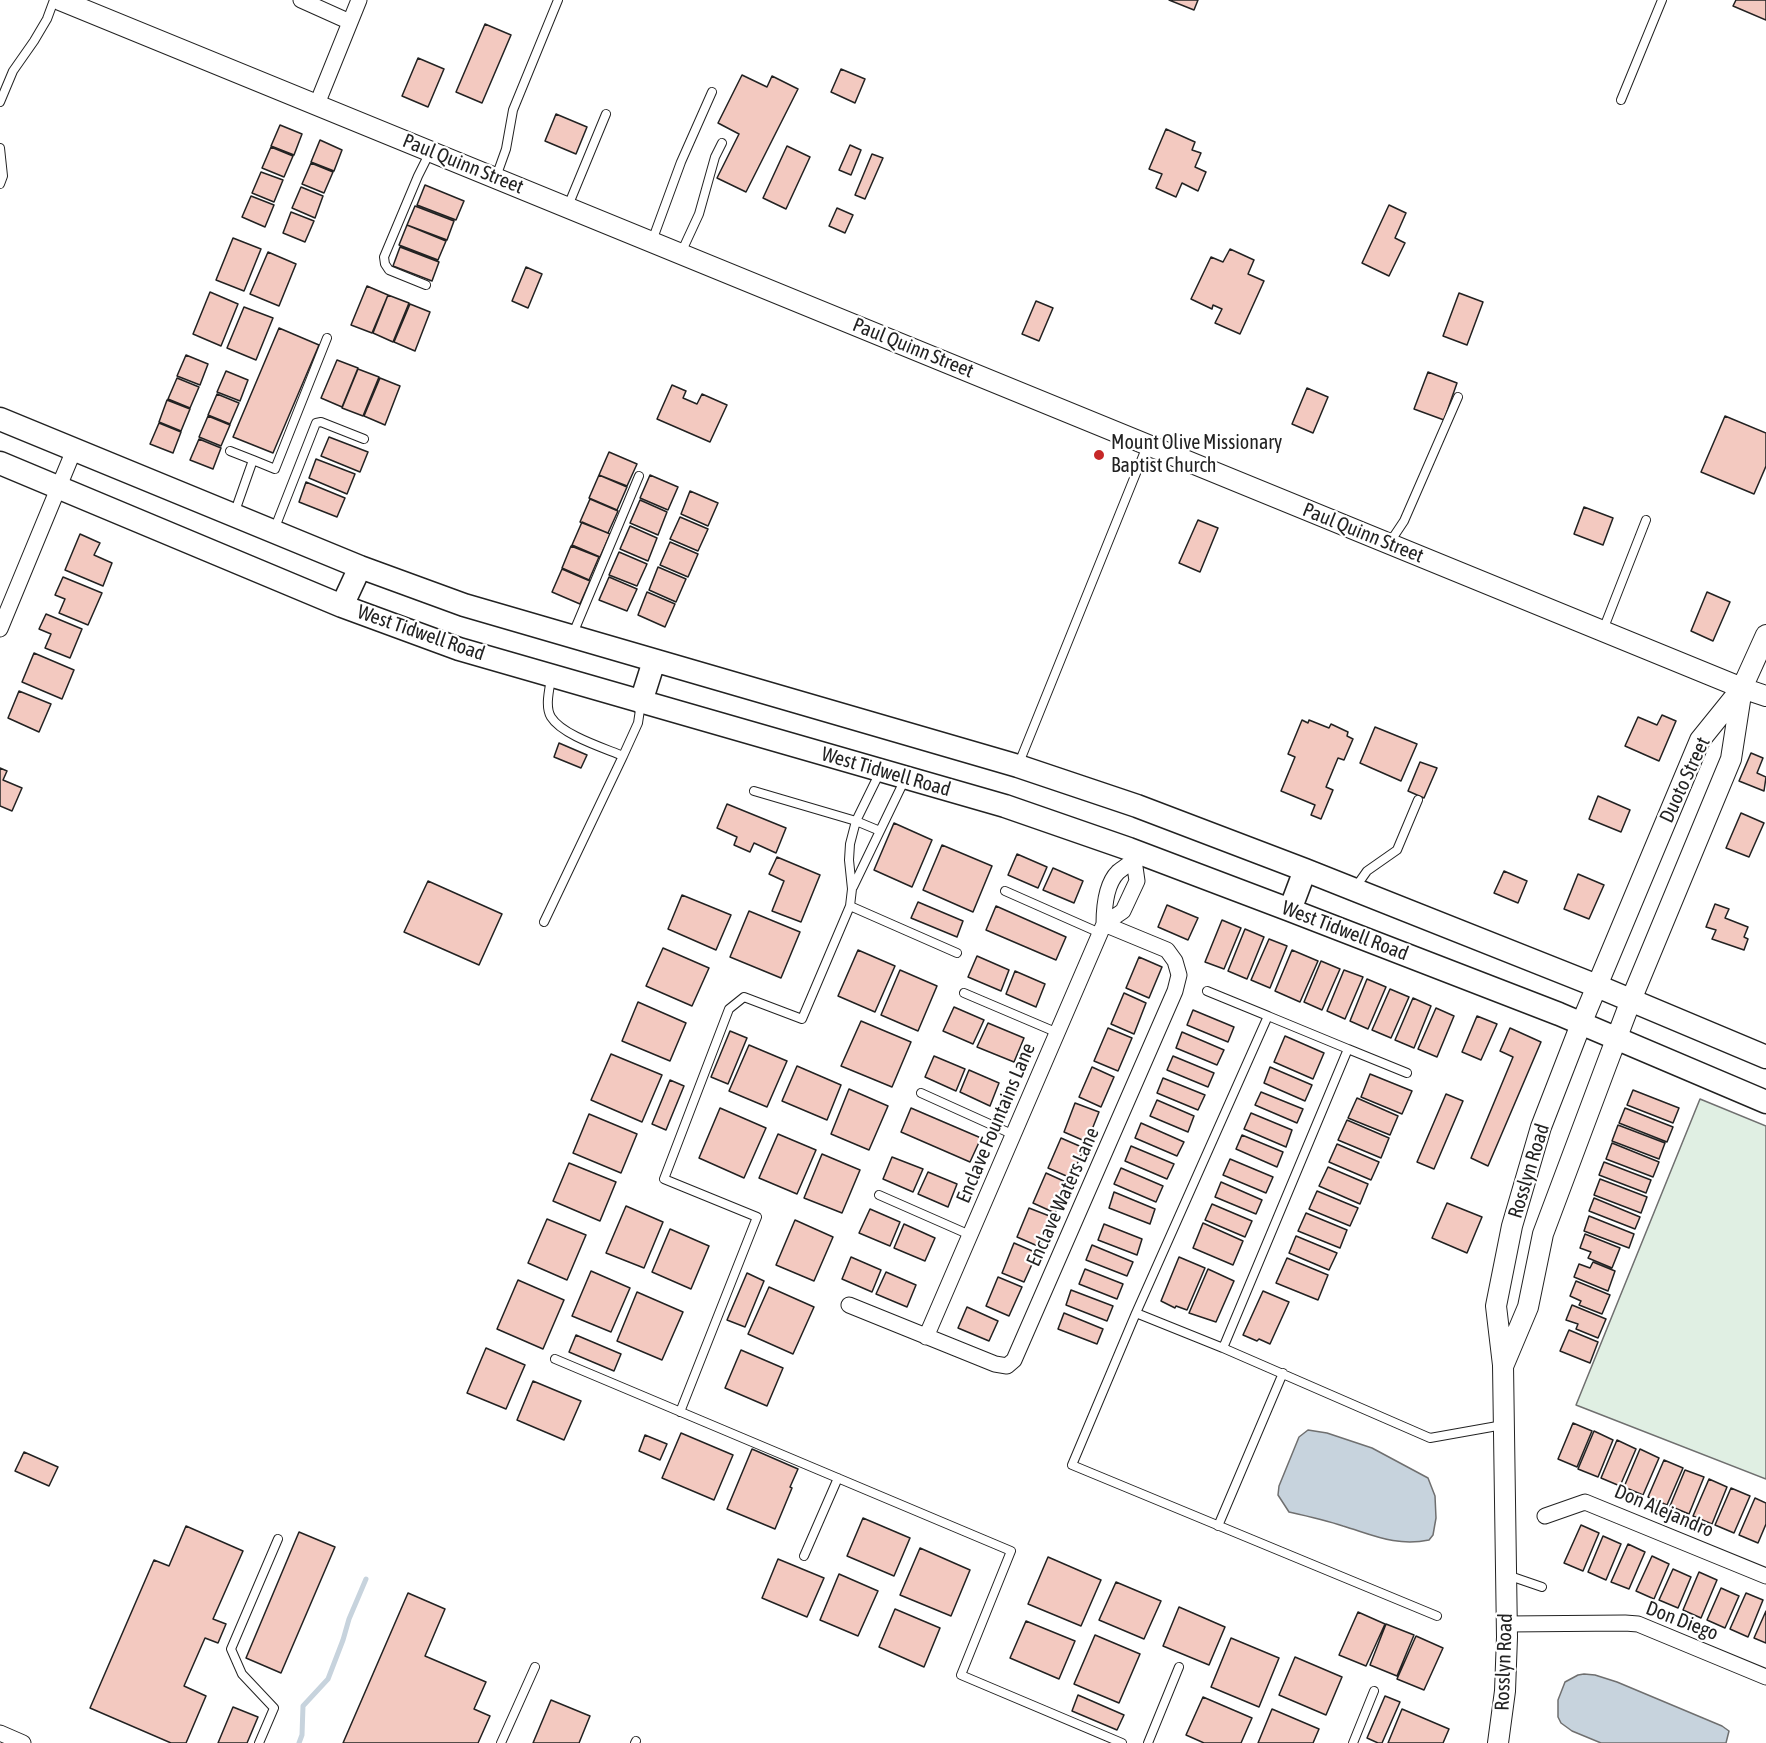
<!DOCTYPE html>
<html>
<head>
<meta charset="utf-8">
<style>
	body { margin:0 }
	canvas { display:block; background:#fff }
</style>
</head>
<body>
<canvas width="1766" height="1743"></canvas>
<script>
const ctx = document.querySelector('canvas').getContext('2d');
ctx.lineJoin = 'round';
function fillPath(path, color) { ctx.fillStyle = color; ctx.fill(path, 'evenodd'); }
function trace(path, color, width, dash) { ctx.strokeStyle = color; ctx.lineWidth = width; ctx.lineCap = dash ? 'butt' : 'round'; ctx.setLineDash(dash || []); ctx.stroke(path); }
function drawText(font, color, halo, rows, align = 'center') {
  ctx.font = font + ' "Asap Condensed",sans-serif'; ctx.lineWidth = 4.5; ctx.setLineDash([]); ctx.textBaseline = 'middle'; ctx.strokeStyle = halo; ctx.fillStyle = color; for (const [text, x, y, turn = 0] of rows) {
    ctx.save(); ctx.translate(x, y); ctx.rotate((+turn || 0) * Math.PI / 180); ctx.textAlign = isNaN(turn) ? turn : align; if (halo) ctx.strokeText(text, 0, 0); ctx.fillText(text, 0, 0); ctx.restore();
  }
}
const green = new Path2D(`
	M1700,1099L1766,1126V1479L1576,1405Z`);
const water = new Path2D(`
	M1308,1430L1327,1433L1372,1448L1428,1478L1435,1496L1436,1518L1433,1535L1429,1540C1397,1547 1373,1535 1343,1526C1325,1520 1307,1516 1289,1512L1278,1495L1279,1486L1299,1437Z
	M1584,1674L1595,1675L1617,1682L1722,1726L1729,1731L1726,1743H1601L1572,1731L1561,1723L1558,1717V1700L1565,1682L1578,1675Z`);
const stream = new Path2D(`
	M299,1743L302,1735L303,1706L328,1679L343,1640L349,1619L366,1579`);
const building = new Path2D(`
	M1169,0H1198L1194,10Z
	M1736,0H1766V20L1733,6Z
	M485,24L511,35L482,103L456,92Z
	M418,58L444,69L428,107L402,96Z
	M841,69L865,79L855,103L831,92Z
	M742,75L767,87L772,76L798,89L746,192L717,178L739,134L718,123Z
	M556,114L587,127L576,154L545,141Z
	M280,125L302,134L294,155L271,146Z
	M1166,129L1195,142L1192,150L1201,153L1195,167L1206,172L1198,191L1182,183L1176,197L1156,188L1162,174L1149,169Z
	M320,140L342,150L334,171L311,162Z
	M850,145L861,150L851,175L839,170Z
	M787,146L810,157L786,209L763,198Z
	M271,147L293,156L284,177L262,168Z
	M872,154L883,158L865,199L855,195Z
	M311,163L333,172L324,193L302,184Z
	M261,172L283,180L274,202L252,193Z
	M425,185L464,201L456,220L417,205Z
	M301,187L323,196L315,218L292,208Z
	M251,196L274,205L265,227L242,217Z
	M1389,205L1406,213L1395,238L1405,243L1389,276L1362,263Z
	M415,206L454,221L447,240L407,225Z
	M837,208L853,215L845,233L829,226Z
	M291,212L314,221L305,242L283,233Z
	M407,225L446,241L438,260L399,245Z
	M233,238L261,249L244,291L216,280Z
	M400,247L439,262L432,281L393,266Z
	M1230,249L1254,260L1248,274L1264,281L1240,334L1215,323L1222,309L1213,305L1212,309L1191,299L1211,257L1223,262Z
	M268,252L296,264L279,306L250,294Z
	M526,267L542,274L528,308L512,301Z
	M367,286L388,295L372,333L351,325Z
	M210,292L238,304L221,346L193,334Z
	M1459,293L1483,302L1467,345L1443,336Z
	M388,295L409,303L393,342L373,333Z
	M1036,301L1053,308L1039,341L1022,334Z
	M410,304L430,312L415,351L394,342Z
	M244,307L273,318L256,360L227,348Z
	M279,328L319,345L273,453L233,437Z
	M186,355L208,364L200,385L177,376Z
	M337,360L358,368L342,407L321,398Z
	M358,369L379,377L363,416L342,408Z
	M226,371L248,380L240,401L217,392Z
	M1428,372L1457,383L1444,420L1414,409Z
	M177,378L199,387L190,408L168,399Z
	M380,378L400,386L385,425L364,416Z
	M672,385L686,391L683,398L697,404L702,394L727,405L710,442L657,419Z
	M1307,388L1328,397L1313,433L1292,424Z
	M217,394L239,403L230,424L208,415Z
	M167,400L190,409L181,431L159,422Z
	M208,416L230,425L221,446L199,437Z
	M1725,416L1766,433V466L1754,494L1701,472Z
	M159,423L181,432L173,453L150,444Z
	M329,437L368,452L360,472L321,456Z
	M199,439L221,448L213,469L190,460Z
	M609,452L637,464L627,486L599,475Z
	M316,459L355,474L347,494L309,478Z
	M599,475L627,487L617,510L589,498Z
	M650,475L678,487L668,510L640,498Z
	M306,482L345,498L337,517L299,502Z
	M690,491L718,503L708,526L681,514Z
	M590,499L618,511L608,533L580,522Z
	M640,500L667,512L658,535L630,523Z
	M1584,507L1613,518L1603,545L1574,534Z
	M680,517L708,529L698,551L670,539Z
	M1198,520L1218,528L1200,572L1179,563Z
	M582,522L610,534L600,557L572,545Z
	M630,526L657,538L648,561L620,549Z
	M80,534L100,543L94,555L112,563L103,586L65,570Z
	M670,542L698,554L688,577L660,565Z
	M571,546L599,557L589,580L562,568Z
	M619,552L647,564L637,586L609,575Z
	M658,567L686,579L676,602L649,590Z
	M562,569L590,581L580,604L552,592Z
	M63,577L102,593L88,625L59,613L65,599L55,595Z
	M609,577L637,589L627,611L599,600Z
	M647,592L675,604L665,627L638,615Z
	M1707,592L1730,602L1713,641L1691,631Z
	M46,614L82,629L70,658L45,648L51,634L39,629Z
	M34,653L74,670L62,699L22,682Z
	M19,691L51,704L39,732L8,718Z
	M1662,715L1676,721L1659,761L1625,746L1638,717L1657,725Z
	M1302,720L1308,723L1309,720L1329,728L1331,724L1348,732L1347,736L1353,739L1344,760L1338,758L1326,787L1333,790L1321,819L1311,815L1315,805L1281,791L1295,757L1288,754Z
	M1375,727L1417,744L1401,781L1360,763Z
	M559,743L587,755L581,768L554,757Z
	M1751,753L1763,758L1757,773L1766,777L1764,791L1739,781Z
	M1420,762L1437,768L1424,798L1408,791Z
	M0,768L7,771L3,780L22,788L12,811L0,806Z
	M1598,796L1630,810L1621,832L1589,819Z
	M727,804L786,828L776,853L754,843L750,852L734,845L737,837L717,828Z
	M1741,813L1764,823L1749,857L1726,848Z
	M894,823L932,840L912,887L874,870Z
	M942,845L992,866L973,912L923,890Z
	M1017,854L1047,867L1038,888L1008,875Z
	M777,857L820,875L801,922L772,911L784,881L769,874Z
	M1053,868L1083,881L1074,903L1043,890Z
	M1504,871L1527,881L1518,903L1494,893Z
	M1578,874L1604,885L1589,919L1564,909Z
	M428,881L502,914L479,965L404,932Z
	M682,895L731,915L716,950L668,929Z
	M918,902L963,921L957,937L911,918Z
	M1715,904L1729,909L1725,918L1748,927L1744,937L1748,939L1744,950L1712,939L1716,930L1706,927Z
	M1167,905L1198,918L1188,940L1158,927Z
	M996,906L1066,937L1056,960L986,930Z
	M749,911L800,932L781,978L730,957Z
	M1222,920L1241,928L1224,969L1205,962Z
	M1245,929L1264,937L1247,979L1228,971Z
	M1269,939L1287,946L1270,988L1251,980Z
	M663,948L709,968L692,1006L646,986Z
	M858,950L895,966L875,1012L838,996Z
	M1292,950L1318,961L1300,1002L1275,991Z
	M977,956L1009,970L1001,991L968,977Z
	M1139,957L1162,967L1149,998L1126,988Z
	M1321,961L1340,969L1322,1010L1304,1002Z
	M900,970L937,986L918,1031L881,1015Z
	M1344,970L1363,977L1345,1019L1327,1011Z
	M1015,971L1045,984L1036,1007L1006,994Z
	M1367,979L1386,987L1368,1029L1350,1021Z
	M1390,989L1409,997L1391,1038L1372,1030Z
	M1124,993L1146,1003L1134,1034L1111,1024Z
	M1413,998L1431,1006L1414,1048L1395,1040Z
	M638,1002L686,1023L670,1061L622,1041Z
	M954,1007L984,1020L973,1044L943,1031Z
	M1436,1008L1454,1016L1437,1057L1418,1049Z
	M1193,1010L1234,1027L1228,1042L1187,1025Z
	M1477,1016L1497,1024L1481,1060L1462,1052Z
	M861,1021L911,1042L892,1087L841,1066Z
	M988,1023L1024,1038L1014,1062L977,1047Z
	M1108,1028L1132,1038L1118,1071L1094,1061Z
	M1510,1028L1541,1042L1488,1166L1471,1158L1513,1057L1500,1051Z
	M730,1031L747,1038L728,1084L711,1077Z
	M1182,1032L1224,1050L1217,1065L1176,1048Z
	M1285,1036L1324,1053L1313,1079L1274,1062Z
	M749,1045L787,1061L767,1107L729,1091Z
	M611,1054L662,1075L642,1122L591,1100Z
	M934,1056L965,1069L956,1091L925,1077Z
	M1173,1056L1214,1073L1208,1087L1167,1070Z
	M797,1066L841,1085L827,1120L782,1101Z
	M1092,1067L1114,1077L1101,1107L1079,1097Z
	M1270,1067L1312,1085L1305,1101L1264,1083Z
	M969,1070L999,1083L990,1106L960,1092Z
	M1370,1074L1412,1091L1402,1114L1361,1097Z
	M1163,1078L1205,1095L1198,1110L1157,1093Z
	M670,1080L684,1086L666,1130L652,1124Z
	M849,1089L888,1106L869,1150L831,1134Z
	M1633,1090L1679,1108L1673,1123L1627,1105Z
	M1261,1092L1303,1109L1297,1123L1255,1105Z
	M1446,1094L1463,1101L1434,1169L1417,1162Z
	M1357,1098L1398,1116L1390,1135L1348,1118Z
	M1157,1100L1194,1116L1188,1132L1150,1116Z
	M1075,1103L1099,1112L1087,1142L1064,1132Z
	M720,1108L766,1128L744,1178L699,1158Z
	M911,1108L981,1138L970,1162L901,1132Z
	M1625,1108L1673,1127L1667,1142L1619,1123Z
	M1251,1113L1292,1130L1286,1147L1244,1129Z
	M589,1114L637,1134L621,1173L573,1153Z
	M1347,1120L1389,1138L1381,1158L1338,1140Z
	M1141,1123L1184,1142L1177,1156L1135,1138Z
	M1618,1125L1665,1143L1659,1159L1612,1141Z
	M778,1134L816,1150L797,1194L759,1178Z
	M1242,1135L1283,1152L1277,1167L1236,1149Z
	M1061,1138L1084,1148L1071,1178L1048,1168Z
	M1612,1143L1659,1162L1653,1177L1606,1159Z
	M1337,1144L1379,1162L1371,1180L1329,1162Z
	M1131,1146L1174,1164L1167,1179L1125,1161Z
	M822,1154L860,1170L842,1213L804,1198Z
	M892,1157L923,1169L913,1192L883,1179Z
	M1230,1159L1273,1177L1266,1193L1223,1175Z
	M1604,1162L1651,1180L1646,1193L1599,1175Z
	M569,1163L616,1182L600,1221L553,1201Z
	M1328,1167L1368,1184L1360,1204L1319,1186Z
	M1121,1168L1163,1186L1156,1202L1114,1184Z
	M928,1172L957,1184L948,1207L918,1194Z
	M1046,1173L1068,1183L1055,1213L1033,1203Z
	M1600,1179L1647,1197L1641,1213L1594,1195Z
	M1221,1182L1262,1200L1256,1214L1215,1197Z
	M1317,1191L1358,1208L1350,1226L1309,1209Z
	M1114,1192L1155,1209L1150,1224L1109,1208Z
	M1594,1198L1640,1217L1635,1229L1589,1211Z
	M1447,1203L1482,1217L1467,1253L1432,1238Z
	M1212,1204L1252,1221L1245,1237L1205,1220Z
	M626,1206L663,1222L644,1268L606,1253Z
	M1029,1208L1052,1217L1040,1247L1017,1237Z
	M870,1209L900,1222L890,1246L859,1233Z
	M1306,1213L1347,1230L1340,1248L1298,1231Z
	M1589,1216L1634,1234L1629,1248L1584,1231Z
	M547,1219L586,1235L567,1280L528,1263Z
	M795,1220L833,1237L814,1281L776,1265Z
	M1203,1223L1243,1241L1233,1265L1193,1248Z
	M904,1224L935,1238L925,1261L894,1248Z
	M1104,1224L1142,1239L1137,1255L1098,1240Z
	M670,1229L709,1246L691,1289L652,1272Z
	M1585,1234L1620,1248L1612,1268L1588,1258L1591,1252L1580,1248Z
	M1296,1236L1337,1253L1329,1270L1289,1253Z
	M1014,1243L1037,1253L1024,1282L1002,1273Z
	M1092,1245L1133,1262L1127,1276L1086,1260Z
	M851,1257L881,1270L872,1292L842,1279Z
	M1179,1257L1205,1268L1187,1310L1176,1306L1175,1308L1161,1301Z
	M1287,1258L1328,1275L1318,1300L1276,1283Z
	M1593,1262L1615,1271L1608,1291L1574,1277L1579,1264L1590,1268Z
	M1085,1269L1123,1284L1117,1299L1079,1284Z
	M1208,1269L1234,1281L1216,1322L1189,1313Z
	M591,1271L630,1288L611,1332L572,1316Z
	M886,1272L916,1285L907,1307L876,1294Z
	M747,1273L764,1281L745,1327L727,1320Z
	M998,1277L1022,1287L1009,1316L986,1306Z
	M518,1280L564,1300L543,1349L497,1329Z
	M1576,1281L1610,1295L1602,1314L1579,1305L1581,1301L1570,1296Z
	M769,1287L814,1307L793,1354L748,1334Z
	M1071,1290L1113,1306L1107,1321L1066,1305Z
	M1263,1291L1289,1302L1270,1344L1259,1339L1257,1341L1243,1335Z
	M637,1292L683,1312L662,1360L617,1341Z
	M1572,1305L1606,1319L1598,1338L1576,1329L1578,1324L1566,1320Z
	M967,1307L998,1321L989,1341L958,1328Z
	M1064,1313L1103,1329L1097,1344L1058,1329Z
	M1569,1330L1598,1342L1590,1363L1560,1351Z
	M576,1335L621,1354L614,1371L569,1352Z
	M486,1348L525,1365L506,1409L467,1393Z
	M741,1350L783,1368L767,1406L725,1388Z
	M533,1381L581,1401L564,1440L517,1420Z
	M1573,1423L1592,1431L1577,1467L1558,1459Z
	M1594,1431L1613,1440L1598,1477L1578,1469Z
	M681,1433L733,1455L714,1500L662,1478Z
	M645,1435L667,1444L660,1460L639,1451Z
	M1617,1440L1636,1449L1620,1486L1601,1478Z
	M752,1449L798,1469L790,1487L792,1488L775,1529L727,1509Z
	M1640,1449L1659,1458L1643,1495L1624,1487Z
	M24,1452L58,1467L49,1486L15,1471Z
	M1664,1460L1683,1468L1667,1505L1648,1497Z
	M1685,1470L1704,1477L1689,1514L1670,1506Z
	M1709,1479L1727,1487L1712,1524L1693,1516Z
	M1731,1488L1750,1496L1734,1533L1715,1525Z
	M1755,1498L1766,1503V1524L1758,1543L1739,1535Z
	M863,1518L910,1538L894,1576L847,1556Z
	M1581,1525L1599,1533L1583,1571L1564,1563Z
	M186,1526L243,1551L213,1619L226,1624L218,1643L205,1638L184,1686L206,1696L186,1743H171L90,1708L154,1560L169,1566Z
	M299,1532L335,1547L281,1673L246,1658Z
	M1603,1536L1621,1544L1606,1580L1588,1572Z
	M1628,1544L1645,1552L1629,1589L1611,1582Z
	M920,1548L970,1570L951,1616L900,1595Z
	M1652,1556L1669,1564L1654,1599L1636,1591Z
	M1048,1557L1101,1580L1081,1626L1028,1604Z
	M778,1559L824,1578L807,1617L762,1598Z
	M1673,1569L1691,1577L1678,1608L1659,1600Z
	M1699,1572L1717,1580L1701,1618L1683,1610Z
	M839,1574L878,1591L858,1636L820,1620Z
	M1116,1582L1161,1601L1144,1639L1099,1620Z
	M1721,1588L1739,1596L1725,1628L1707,1620Z
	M408,1593L445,1609L425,1656L486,1682L474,1709L490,1716L478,1743H343Z
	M1746,1593L1763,1600L1748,1637L1730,1629Z
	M1179,1607L1225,1627L1209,1665L1163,1646Z
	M895,1609L940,1628L924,1667L879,1647Z
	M1766,1611V1643L1754,1638Z
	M1358,1612L1385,1624L1366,1666L1339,1655Z
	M1026,1621L1075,1641L1059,1679L1010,1658Z
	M1386,1624L1414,1635L1397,1676L1370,1665Z
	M1095,1635L1140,1654L1119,1703L1074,1684Z
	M1416,1636L1443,1648L1424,1690L1397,1679Z
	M1231,1638L1279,1658L1259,1707L1211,1687Z
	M1295,1657L1342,1677L1326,1715L1279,1695Z
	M1078,1695L1124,1715L1117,1730L1072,1711Z
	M1385,1696L1400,1702L1382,1743H1378L1367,1738Z
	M1203,1697L1252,1718L1241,1743H1204L1186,1735Z
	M551,1700L590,1716L579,1743H533Z
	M233,1707L258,1717L247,1743H218Z
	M1272,1709L1319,1729L1313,1743H1258Z
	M1402,1709L1449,1729L1443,1743H1388Z`);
const service = new Path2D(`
	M1621,100L1662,0
	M0,102L13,71L34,41L47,19L54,0
	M0,148L3,176L0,184
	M496,177L506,149L513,110L558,0
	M568,206L606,114
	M652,241L681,162L712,92
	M681,253L699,214L715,157L722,143
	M426,285L389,270L385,264L384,257L418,176L430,152
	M230,451L253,460
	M234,514L253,460L275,469L327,338
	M274,530L316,423L321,422L364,439
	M1390,542L1404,521L1458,397
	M1603,630L1646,520
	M572,636L639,476
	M551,679C549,691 545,707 551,717C562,735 604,748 623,756L638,723L641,703
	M1019,763L1147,446
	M754,791L856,821L880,831
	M853,887L905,779
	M1355,888L1367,871L1397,850L1418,800
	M1005,891L1100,933
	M850,906L957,953
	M544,922L623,756
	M1207,991L1268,1016
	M964,993L1058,1033
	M1348,1049L1407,1073
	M921,1093L1014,1135
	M879,1195L970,1235
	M1136,1313L1072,1465L1437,1616
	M1223,1348L1348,1049L1268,1016L1136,1313L1223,1348L1430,1438L1503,1425
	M555,1359L1011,1551L961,1675L1122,1743
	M680,1412L757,1217L664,1179L729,1009L744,997L802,1019L850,906L852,889L849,860L850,844L856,821L880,772
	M1218,1526L1283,1373
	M804,1556L838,1478
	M1507,1575L1542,1587
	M259,1743L274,1708L242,1674L231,1649L278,1539
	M501,1743L535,1667
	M635,1743L636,1741
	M1148,1743L1179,1667
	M1353,1743L1374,1691`);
const minor = new Path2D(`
	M301,0L350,22
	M317,104L359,0
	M0,629L74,450
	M1104,924L1123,911L1137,881L1134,860L1137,854
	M849,1305L995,1364L1007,1366L1014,1360L1175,991L1179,975L1175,961L1167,950L1104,924
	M926,1337L1104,924C1104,908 1106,884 1118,872C1123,868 1129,864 1134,860
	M1545,1516L1585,1502L1766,1576
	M1507,1624L1625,1623L1638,1624L1766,1677
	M0,1733L23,1743`);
const tertiary = new Path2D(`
	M60,0L1742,688L1766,696
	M1504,1364L1528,1307L1543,1234L1606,1066L1631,1000L1731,759L1742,688L1766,635
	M1498,1743L1505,1691L1507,1637L1503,1365L1496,1306L1512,1226L1541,1127L1581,1024L1700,740L1742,688`);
const secondary = new Path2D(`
	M0,419L360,567L464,605L1018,766L1137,806L1305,870L1597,986L1766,1057
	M0,463L342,606L459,649L1005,806L1129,849L1290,910L1559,1014L1766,1102
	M342,606L360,567
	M641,702L654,661
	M1290,910L1305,870`);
const markers = [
	[1099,455,6,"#c62828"]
];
const streetNames = [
	["Paul Quinn Street",463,164,22],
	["Paul Quinn Street",913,348,22],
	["Paul Quinn Street",1363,533,22],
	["West Tidwell Road",421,633,19],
	["West Tidwell Road",886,772,16],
	["Duoto Street",1685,780,-65],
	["West Tidwell Road",1345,931,21],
	["Enclave Fountains Lane",996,1123,-67],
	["Rosslyn Road",1529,1171,-73],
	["Enclave Waters Lane",1063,1197,-66],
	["Don Alejandro",1664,1511,23],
	["Don Diego",1682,1621,21],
	["Rosslyn Road",1504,1662,-88]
];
const poiNames = [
	["Mount Olive Missionary",1111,443],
	["Baptist Church",1111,466]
];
fillPath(green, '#e0efe3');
trace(green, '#6f6f6f', 1.5);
fillPath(water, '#c7d3dd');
trace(water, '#6f6f6f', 1.5);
trace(stream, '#c7d3dd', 5);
fillPath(building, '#f3c9c0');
trace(building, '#222', 1.5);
trace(service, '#222', 10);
trace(minor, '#222', 17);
trace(tertiary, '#222', 22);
trace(secondary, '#222', 25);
trace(service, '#fff', 8);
trace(minor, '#fff', 15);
trace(tertiary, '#fff', 20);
trace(secondary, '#fff', 22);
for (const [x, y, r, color] of markers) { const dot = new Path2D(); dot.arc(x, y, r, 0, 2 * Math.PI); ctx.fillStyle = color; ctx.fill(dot); trace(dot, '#fff', 2); }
drawText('20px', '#222', '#fff', streetNames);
drawText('20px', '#222', '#fff', poiNames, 'left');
</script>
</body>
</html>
